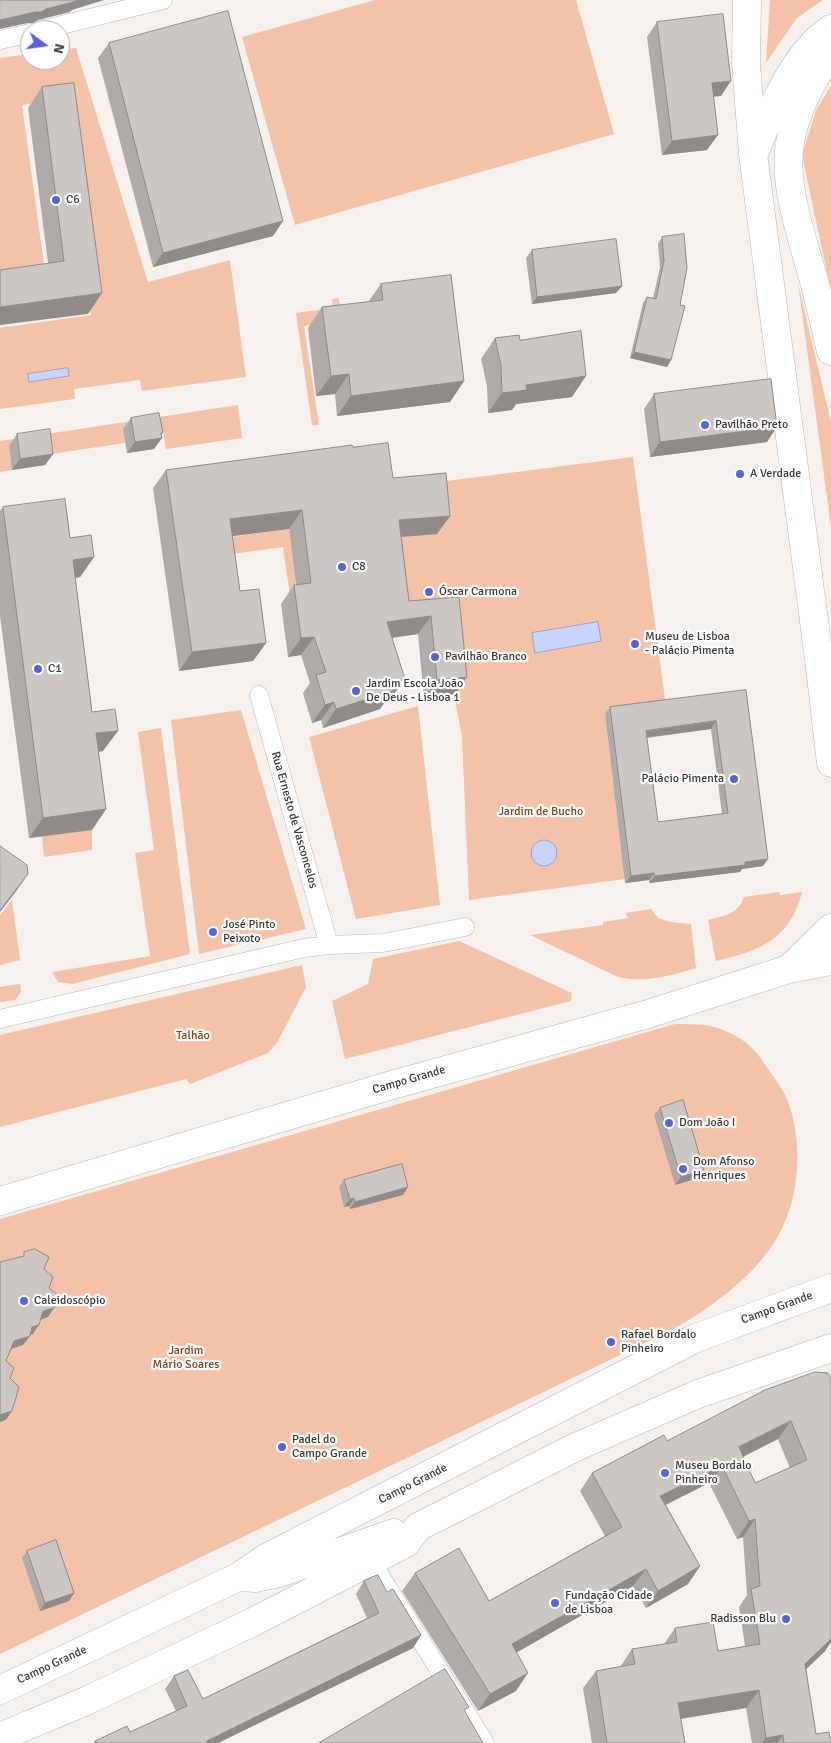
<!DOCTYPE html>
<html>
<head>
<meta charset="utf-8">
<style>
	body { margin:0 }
	#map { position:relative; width:831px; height:1743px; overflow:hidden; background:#f7f1ee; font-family:Signika,sans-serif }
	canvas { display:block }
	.north { position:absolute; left:20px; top:20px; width:50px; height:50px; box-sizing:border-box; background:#fff; border:1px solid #b1b1b0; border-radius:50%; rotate:104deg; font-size:14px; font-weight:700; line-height:20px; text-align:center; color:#3d3b3a }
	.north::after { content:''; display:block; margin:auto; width:18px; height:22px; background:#5664db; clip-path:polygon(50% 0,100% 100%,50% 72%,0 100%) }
</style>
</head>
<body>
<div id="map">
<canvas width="831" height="1743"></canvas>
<div class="north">N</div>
</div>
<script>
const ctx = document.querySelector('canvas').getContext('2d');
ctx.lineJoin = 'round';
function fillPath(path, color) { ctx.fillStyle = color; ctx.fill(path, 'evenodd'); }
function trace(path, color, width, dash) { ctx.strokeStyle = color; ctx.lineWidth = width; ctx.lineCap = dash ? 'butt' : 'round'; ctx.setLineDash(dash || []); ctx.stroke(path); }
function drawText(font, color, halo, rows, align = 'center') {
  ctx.font = font + ' Signika,sans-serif'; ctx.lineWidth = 4.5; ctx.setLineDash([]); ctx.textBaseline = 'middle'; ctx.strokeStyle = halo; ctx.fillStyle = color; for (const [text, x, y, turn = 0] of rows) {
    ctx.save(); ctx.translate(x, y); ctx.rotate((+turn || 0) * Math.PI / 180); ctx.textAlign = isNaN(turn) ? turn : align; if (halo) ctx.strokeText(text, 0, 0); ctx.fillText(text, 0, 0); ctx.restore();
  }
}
const green = new Path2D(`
	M375,0H576L614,134L295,225L242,37Z
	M770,0H823L797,18L766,63Z
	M76,48L148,282L230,260L246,377L142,391L140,380L74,389L75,399L0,409V328L91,315L61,99L22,105L46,279L0,285V58L30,54V60H60V50Z
	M831,86V291L802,155L816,110Z
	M798,283L831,422V527Z
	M339,298L342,320L304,326L319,425H312L296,313L333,308L332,299Z
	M238,405L242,438L166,449L163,431L153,432L124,429L125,443L44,455L9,446L12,470L0,472V441Z
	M633,457L666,707L605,715L625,879L469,900L462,736L454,696L411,618L392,488Z
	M289,529L298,602L291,603L283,547L232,554L230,537Z
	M418,706L440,905L356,919L309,737Z
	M241,710L306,929L199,954L171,720Z
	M161,728L190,954L72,984L58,982L52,972L150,956L135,853L154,850L138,732Z
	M92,830V850L44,857L42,836Z
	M779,892L780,895L802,892C790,940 759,951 716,961L708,920C723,916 739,914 744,897Z
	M12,900L20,960L0,965V915Z
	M651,909L658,918L670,922L691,924L696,968C670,976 645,983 618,977L530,935L603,925V922L628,918L626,913Z
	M459,941L572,993L571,1001L345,1059L332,1001L368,984L373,959Z
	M302,965L306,987L277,1043L268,1053L190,1084L186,1079L0,1127V1035Z
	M20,984L21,992L15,1000L0,1002V987Z
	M675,1024C685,1024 695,1024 705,1025C720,1027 739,1036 750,1046C757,1052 763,1062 769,1070C774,1078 781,1086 785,1095C803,1133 801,1191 782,1228C761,1273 710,1309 668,1332L0,1654V1219Z`);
const water = new Path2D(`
	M68,368L69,376L29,382L28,374Z
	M598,622L601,641L535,653L532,633Z
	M531 853a13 13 0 1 1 26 0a13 13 0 1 1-26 0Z`);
const minor = new Path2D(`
	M41,30L163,0
	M0,40L30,33
	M259,695L329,945
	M0,1019L304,948L329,945L383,943L465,927
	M371,1561L485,1743`);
const primary = new Path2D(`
	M789,969L831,928
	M0,1201L392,1085L648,1014L789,969L831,961
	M242,1577L255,1578L279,1573L394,1533
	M0,1690L238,1577L266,1558L696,1338L831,1288
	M0,1737L86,1701L251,1623L406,1543L418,1527L576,1447L698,1394L831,1348`);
const trunk = new Path2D(`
	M747,0L746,63L753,154L820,667L831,763
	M831,51C815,76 799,103 792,133C780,178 801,234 813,277C820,302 825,327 831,351
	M755,151C770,114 785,74 813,44C818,38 825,34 831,29`);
const wall = new Path2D(`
	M657,22L721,96H713L707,150L662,155L647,37Z
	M109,43L283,221L273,236L153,267L98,58Z
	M42,87L88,314L48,263L28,108Z
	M662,237L680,305L671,360L667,367L630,358L643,303L647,297L653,298L660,267L658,244Z
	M532,250L622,286L616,293L532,304L526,258Z
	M381,284L464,381L450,402L337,416L335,394L316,396L308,328L322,307L368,302Z
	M495,338L520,340L572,397L516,404L512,410L488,413L487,386L481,359Z
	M654,394L767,442L650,457L644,409Z
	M131,418L163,432L154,449L127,453L123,429Z
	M17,434L53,454L45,465L12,470L9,446Z
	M353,447L393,478L450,516L437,534L401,537L409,601L459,597L454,696L424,699L418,634L392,638V697L387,699L380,709L323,728L321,720L312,723L303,693L310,683L301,655L288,657L281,604L294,585H296L289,529L232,536L240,591L266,643L253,661L179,671L153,488L166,470Z
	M3,507L70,538L94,557L80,577L75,578L92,712L103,751L98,752L106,809L92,830L29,838L0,616V511Z
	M746,690L763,866L742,869L740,872L649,883V880L625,883L605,714L610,707ZM711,729L722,814L658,822L647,738Z
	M660,1108L704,1170L698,1178L675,1185L654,1115Z
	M344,1180L403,1195L350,1209L349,1206L344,1207L339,1187Z
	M831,1378V1642L825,1651L806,1669L816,1734L831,1743H752L746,1708L681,1719L685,1743H592L583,1688L596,1671L620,1667L632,1649L664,1644L675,1628L718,1651L745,1646L739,1607L747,1595L743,1537L737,1539L709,1483L666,1505L700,1566L688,1584L646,1608L633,1586L517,1652L516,1691L478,1711L402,1591L415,1573L489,1601L605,1536L580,1491L592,1473L667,1441ZM778,1439L790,1468L755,1483L743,1457Z
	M27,1551L74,1593L69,1601L40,1611L22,1558Z
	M364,1581L387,1592L421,1635L413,1648L218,1743H93L95,1741L130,1732L176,1711L165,1689L174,1676L203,1699L367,1618L356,1594Z`);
const shadedWall = new Path2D(`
	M77,0H104L72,10L70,12L38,20L33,23H28L0,29V20L46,9Z
	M731,81L721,96L701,98L712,83Z
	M718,135L707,150L662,155L672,141Z
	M283,221L273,236L153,267L163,253Z
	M622,286L616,293L532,304L537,297Z
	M102,293L88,314L0,325V307Z
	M634,352L671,360L667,367L630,358Z
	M349,374L335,394L316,396L331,376Z
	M586,376L572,397L516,404L512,410L488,413L502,393L526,385Z
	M464,381L450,402L337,416L351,396Z
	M777,427L767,442L650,457L660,442Z
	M163,432L159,438H162L154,449L127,453L135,442Z
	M53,454L45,465L12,470L20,459Z
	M302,510L289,529L217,538L230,519Z
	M450,516L437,534L386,538L399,520Z
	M94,557L80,577L59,580L73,560Z
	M431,616L418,634L374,640L387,622Z
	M314,637L301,655L288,657L301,638Z
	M266,643L253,661L179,671L192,652Z
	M467,677L454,696L424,699L437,680Z
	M405,679L392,697L387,699L380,709L323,728L336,709L390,683Z
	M334,702L321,720L312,723L325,705Z
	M716,721L711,729L641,738L646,731Z
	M118,731L103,751L82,754L96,733Z
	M106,809L92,830L29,838L43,818Z
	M768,859L763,866L742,869L740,872L649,883L655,876Z
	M654,873L649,880L625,883L631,876Z
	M28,874L17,890L0,912V910Z
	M704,1170L698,1178L675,1185L681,1177Z
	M408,1187L403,1195L350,1209L355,1202Z
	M354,1198L349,1206L344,1207L350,1199Z
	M54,1308L48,1317L37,1321L43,1311Z
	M39,1325L33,1334L26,1336L32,1327Z
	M30,1336L23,1345L8,1350L14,1341Z
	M12,1411L6,1420L0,1422V1415Z
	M791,1421L778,1439L726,1465L739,1447Z
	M722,1466L709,1483L648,1513L660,1496Z
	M755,1519L743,1537L737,1539L749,1521Z
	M700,1566L688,1584L646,1608L658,1591Z
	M646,1569L633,1586L500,1662L512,1644Z
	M74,1593L69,1601L40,1611L45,1603Z
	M421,1635L413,1648L218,1743H205L207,1741Z
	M831,1639V1642L825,1651L793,1682L805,1664Z
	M528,1673L516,1691L478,1711L490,1694Z
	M759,1690L746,1708L666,1721L678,1703Z
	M783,1735L777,1743H763L766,1738Z`);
const building = new Path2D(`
	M0,0H77V1L46,9L41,12H35L0,20Z
	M228,11L283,221L163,253L109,43Z
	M723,14L731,81L712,83L718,135L672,141L657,22Z
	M74,83L102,293L0,307V270L64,261L42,87Z
	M684,234L687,268L680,305L685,306L671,360L634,352L647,297L656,299L664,261L662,237Z
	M616,239L622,286L537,297L532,250Z
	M451,275L464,381L351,396L349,374L331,376L322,307L383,300L381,284Z
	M581,331L586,376L526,385L527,390L502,393L501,366L495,338L519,335L520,340Z
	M771,379L777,427L660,442L654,394Z
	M159,413L163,432L161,433L162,438L135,442L131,418Z
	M50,429L53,454L20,459L17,434Z
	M388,443L393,478L446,473L450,516L399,520L409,601L459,597L467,677L437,680L431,616L387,622L405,679L390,683L393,691L336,709L334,702L325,705L316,675L326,672L314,637L301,638L294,585L311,583L302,510L230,519L240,591L259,589L266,643L192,652L166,470L352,445L353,447Z
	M65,499L70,538L91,535L94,557L73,560L92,712L115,709L118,731L96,733L106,809L43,818L3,507Z
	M746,690L768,859L745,862V865L655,876L654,873L631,876L610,707ZM716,721L728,813L658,822L646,731Z
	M0,846L27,865L28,874L0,910Z
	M683,1100L704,1170L681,1177L660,1108Z
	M402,1164L408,1187L355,1202L354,1198L350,1199L344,1180Z
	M35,1249L49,1257L44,1269L53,1277L49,1288L58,1295L54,1308L43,1311L39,1325L32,1327L30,1336L14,1341L6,1361L14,1368L10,1378L19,1387L12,1411L0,1415V1262L24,1256V1252Z
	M815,1372L828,1373L831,1378V1639L805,1664L816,1734L829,1732L831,1743H784L783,1735L766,1738L759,1690L678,1703L685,1743H607L596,1671L635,1664L632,1649L677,1642L675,1628L713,1622L718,1651L760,1644L751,1589L760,1586L755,1519L749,1521L722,1466L660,1496L700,1566L658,1591L646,1569L512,1644L528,1673L490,1694L415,1573L459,1548L489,1601L622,1527L592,1473L664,1435L667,1441L765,1390ZM791,1421L807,1460L755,1483L739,1447Z
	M56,1540L74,1593L45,1603L27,1551Z
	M378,1575L387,1592L393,1589L421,1635L207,1741L208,1743H96L95,1741L127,1726L130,1732L187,1706L174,1676L188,1670L203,1699L379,1613L364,1581Z
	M445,1669L469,1707L464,1710L483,1743H319Z`);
const markers = [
	[56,200,5,"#5664db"],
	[705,425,5,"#5664db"],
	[740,474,5,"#5664db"],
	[342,567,5,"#5664db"],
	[429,592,5,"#5664db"],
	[635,644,5,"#5664db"],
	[435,657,5,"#5664db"],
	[38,669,5,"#5664db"],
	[356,691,5,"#5664db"],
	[734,779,5,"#5664db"],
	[213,932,5,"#5664db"],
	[669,1123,5,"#5664db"],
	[683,1169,5,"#5664db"],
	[24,1301,5,"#5664db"],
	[611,1342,5,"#5664db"],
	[282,1447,5,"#5664db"],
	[665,1473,5,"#5664db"],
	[555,1603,5,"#5664db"],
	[786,1619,5,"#5664db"]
];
const poiNames = [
	["C6",66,200],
	["Pavilhão Preto",715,425],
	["A Verdade",750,474],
	["C8",352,567],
	["Óscar Carmona",439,592],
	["Museu de Lisboa",645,637],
	["- Palácio Pimenta",645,651],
	["Pavilhão Branco",445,657],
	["C1",48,669],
	["Jardim Escola João",366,684],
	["De Deus - Lisboa 1",366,698],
	["Palácio Pimenta",724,779,"right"],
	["José Pinto",223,925],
	["Peixoto",223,939],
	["Dom João I",679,1123],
	["Dom Afonso",693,1162],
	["Henriques",693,1176],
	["Caleidoscópio",34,1301],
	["Rafael Bordalo",621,1335],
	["Pinheiro",621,1349],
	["Padel do",292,1440],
	["Campo Grande",292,1454],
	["Museu Bordalo",675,1466],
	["Pinheiro",675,1480],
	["Fundação Cidade",565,1596],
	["de Lisboa",565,1610],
	["Radisson Blu",776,1619,"right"]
];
const parkNames = [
	["Jardim de Bucho",541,812],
	["Talhão",193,1036],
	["Jardim",186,1351],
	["Mário Soares",186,1365]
];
const streetNames = [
	["Rua Ernesto de Vasconcelos",294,820,74],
	["Campo Grande",409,1080,-16],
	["Campo Grande",777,1308,-20],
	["Campo Grande",413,1484,-27],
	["Campo Grande",52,1665,-25]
];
fillPath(green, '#f3c2a8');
fillPath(water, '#c8d3fe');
trace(water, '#9ea5c3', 1);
trace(minor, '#bbb6b3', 19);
trace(primary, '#bbb6b3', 29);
trace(trunk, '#bbb6b3', 29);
trace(minor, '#fff', 18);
trace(primary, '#fff', 28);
trace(trunk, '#fff', 28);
fillPath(wall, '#b0aba9');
fillPath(shadedWall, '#908b89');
fillPath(building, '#cdc7c4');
trace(building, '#908b89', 1);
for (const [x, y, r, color] of markers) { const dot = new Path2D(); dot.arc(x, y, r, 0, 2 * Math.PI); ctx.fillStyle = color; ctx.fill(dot); trace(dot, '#fff', 2); }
drawText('12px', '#3d3b3a', '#fff', poiNames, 'left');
drawText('12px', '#834116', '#fff', parkNames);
drawText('12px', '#3d3b3a', '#fff', streetNames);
</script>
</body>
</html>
